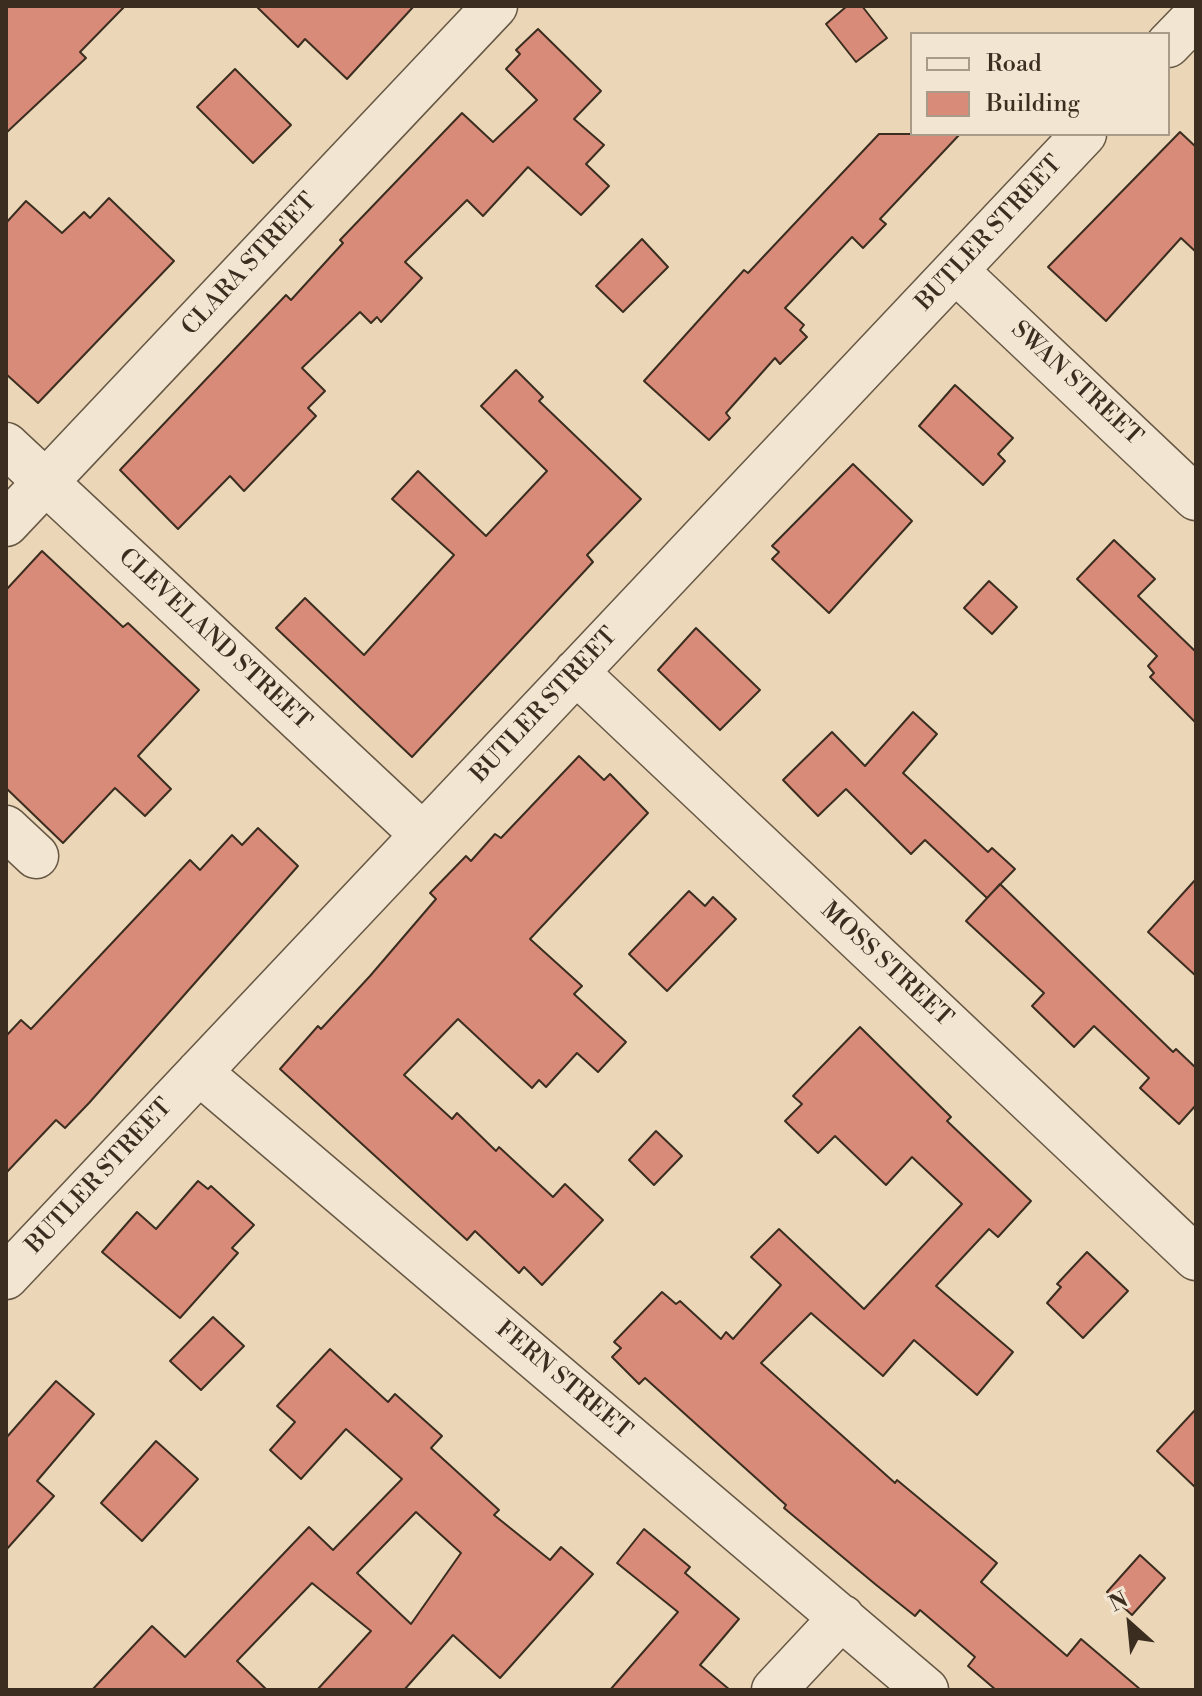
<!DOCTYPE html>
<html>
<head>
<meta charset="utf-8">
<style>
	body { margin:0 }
	#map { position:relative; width:1202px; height:1696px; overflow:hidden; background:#ebd7b8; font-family:"Libre Bodoni",serif }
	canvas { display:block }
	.frame { position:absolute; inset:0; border:8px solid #3b2d1f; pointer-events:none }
	.legend { position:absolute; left:910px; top:32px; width:260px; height:104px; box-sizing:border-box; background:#f2e5d1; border:2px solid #a99b8a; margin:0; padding:10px 14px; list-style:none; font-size:24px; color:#3b2d1f }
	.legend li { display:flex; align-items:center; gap:16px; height:40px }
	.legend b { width:40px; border:2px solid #a99b8a }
	.north { position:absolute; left:1090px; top:1584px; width:80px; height:80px; -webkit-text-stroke:6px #f2e5d1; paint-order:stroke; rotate:333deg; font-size:22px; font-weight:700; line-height:32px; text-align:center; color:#3b2d1f }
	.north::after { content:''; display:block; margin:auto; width:28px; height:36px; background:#3b2d1f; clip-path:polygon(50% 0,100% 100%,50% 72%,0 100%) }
</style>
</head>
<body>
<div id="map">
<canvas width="1202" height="1696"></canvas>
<div class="frame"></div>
<ul class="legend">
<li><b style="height:10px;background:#f2e5d1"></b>Road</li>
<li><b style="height:22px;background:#d88b78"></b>Building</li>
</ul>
<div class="north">N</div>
</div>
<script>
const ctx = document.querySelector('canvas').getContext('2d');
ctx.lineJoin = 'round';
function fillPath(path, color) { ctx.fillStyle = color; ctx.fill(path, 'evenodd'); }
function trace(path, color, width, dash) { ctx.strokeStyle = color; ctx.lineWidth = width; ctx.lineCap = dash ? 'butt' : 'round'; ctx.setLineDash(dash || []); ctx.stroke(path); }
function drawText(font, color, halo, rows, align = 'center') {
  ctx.font = font + ' "Libre Bodoni",serif'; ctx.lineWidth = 8; ctx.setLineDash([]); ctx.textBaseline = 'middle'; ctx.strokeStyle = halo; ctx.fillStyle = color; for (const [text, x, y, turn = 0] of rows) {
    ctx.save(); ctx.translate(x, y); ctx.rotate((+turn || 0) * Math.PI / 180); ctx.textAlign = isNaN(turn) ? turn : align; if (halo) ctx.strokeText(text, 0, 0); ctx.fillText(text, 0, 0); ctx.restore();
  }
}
const building = new Path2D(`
	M6,6H125L80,52L86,58L6,133Z
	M256,6H414L347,79L305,39L298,47Z
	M847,6H862L887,38L856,62L826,24Z
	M538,29L601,91L574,119L604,145L586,164L609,186L581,215L528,167L483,216L467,200L405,262L422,278L381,322L377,317L371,323L360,312L302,368L325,391L308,408L316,416L244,491L230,476L178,529L120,470L286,295L291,300L343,243L340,240L462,113L493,142L537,100L506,69L520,54L516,50Z
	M235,69L291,125L253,163L197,107Z
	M1180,132L1196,147V252L1181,238L1106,321L1048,267Z
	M879,134H960L880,219L886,224L863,248L852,237L785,308L804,325L800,330L807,337L780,364L775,358L726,413L730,418L709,440L644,381L744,270L748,273Z
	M109,198L174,261L38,403L6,374V223L26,201L62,233L84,212L90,218Z
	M642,239L668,267L623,312L596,286Z
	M516,370L543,397L539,401L641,499L587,555L593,562L412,757L276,628L305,598L364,655L454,555L392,499L418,471L486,536L547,471L481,406Z
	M955,385L1013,438L998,454L1005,461L983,485L919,426Z
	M853,464L912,521L829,613L772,559L779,552L772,546Z
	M1114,540L1155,579L1138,596L1196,652V723L1150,677L1154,673L1148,666L1157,656L1077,579Z
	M42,551L123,627L128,623L199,690L138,756L171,789L145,816L115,788L63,843L6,788V590Z
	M989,581L1017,607L992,634L964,608Z
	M696,628L760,690L720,730L658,670Z
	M913,712L937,734L903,773L988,852L992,848L1015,869L987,898L925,840L911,854L846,789L818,816L783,780L832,732L865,766Z
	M579,756L604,780L610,774L648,813L530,939L582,986L574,994L626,1042L598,1072L577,1053L546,1087L539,1080L532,1088L458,1019L404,1075L452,1119L457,1113L496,1151L499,1147L553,1197L565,1184L603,1220L542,1285L524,1267L519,1273L475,1231L467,1240L280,1069L318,1026L321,1029L370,976L436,899L430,893L466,856L471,861L495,834L501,838Z
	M258,828L298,866L89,1103L65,1128L56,1120L6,1173V1036L21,1020L31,1029L190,860L200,870L232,835L242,845Z
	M1196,879V976L1148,932Z
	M1000,884L1173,1052L1176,1049L1196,1068V1105L1179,1124L1140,1088L1149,1078L1094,1026L1074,1047L1032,1006L1044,993L966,921Z
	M689,891L705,906L713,897L736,919L667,991L629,954Z
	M860,1027L951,1117L947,1121L1031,1201L998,1237L989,1229L936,1286L1013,1352L977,1395L914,1340L883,1376L811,1313L761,1363L895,1483L897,1480L997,1563L981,1582L1067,1656L1081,1639L1141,1690H996L968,1666L975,1657L920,1610L915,1616L875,1584L784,1508L786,1505L645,1378L639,1384L612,1357L621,1348L614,1342L662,1292L676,1304L680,1301L721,1339L726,1332L733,1339L781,1285L751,1257L779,1229L864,1309L962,1204L912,1157L886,1185L835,1136L818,1153L785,1121L802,1104L793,1096Z
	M656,1131L682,1156L654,1185L629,1160Z
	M198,1181L208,1189L211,1186L254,1225L232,1248L238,1253L180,1318L102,1252L137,1212L156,1229Z
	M1087,1252L1128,1291L1083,1338L1047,1303L1061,1287L1057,1284Z
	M213,1317L244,1346L201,1390L170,1361Z
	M330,1349L388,1402L395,1394L442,1436L431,1448L499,1510L494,1515L550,1560L561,1547L593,1574L500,1678L453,1635L404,1690H317L371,1631L312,1583L237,1661L267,1690H92L152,1626L185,1657L309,1527L333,1550L402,1479L346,1429L301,1479L270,1450L295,1422L277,1406ZM416,1512L461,1553L411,1624L357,1573Z
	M56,1381L94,1414L37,1481L54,1496L6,1550V1438Z
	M1196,1409V1488L1157,1451Z
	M156,1441L198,1479L142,1541L101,1503Z
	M644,1529L690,1567L685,1573L739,1619L700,1665L730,1690H610L678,1612L617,1563Z
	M1140,1555L1165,1578L1132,1615L1107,1592Z`);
const minor = new Path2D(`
	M1168,45L1196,16
	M956,271L1196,498
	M6,445L423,835
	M6,524L495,6
	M576,672L1196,1258
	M6,828L36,856
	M199,1072L926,1690
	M6,1277L1084,134
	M774,1690L842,1617`);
const streetNames = [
	["BUTLER STREET",990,234,-47],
	["CLARA STREET",250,265,-47],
	["SWAN STREET",1076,384,43],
	["CLEVELAND STREET",214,640,43],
	["BUTLER STREET",545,706,-47],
	["MOSS STREET",886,965,43],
	["BUTLER STREET",100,1177,-47],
	["FERN STREET",563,1381,40]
];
fillPath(building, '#d88b78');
trace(building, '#3b2d1f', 2);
trace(minor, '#675845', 47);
trace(minor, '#f2e5d1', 44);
drawText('24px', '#3b2d1f', '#f2e5d1', streetNames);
</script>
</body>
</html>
